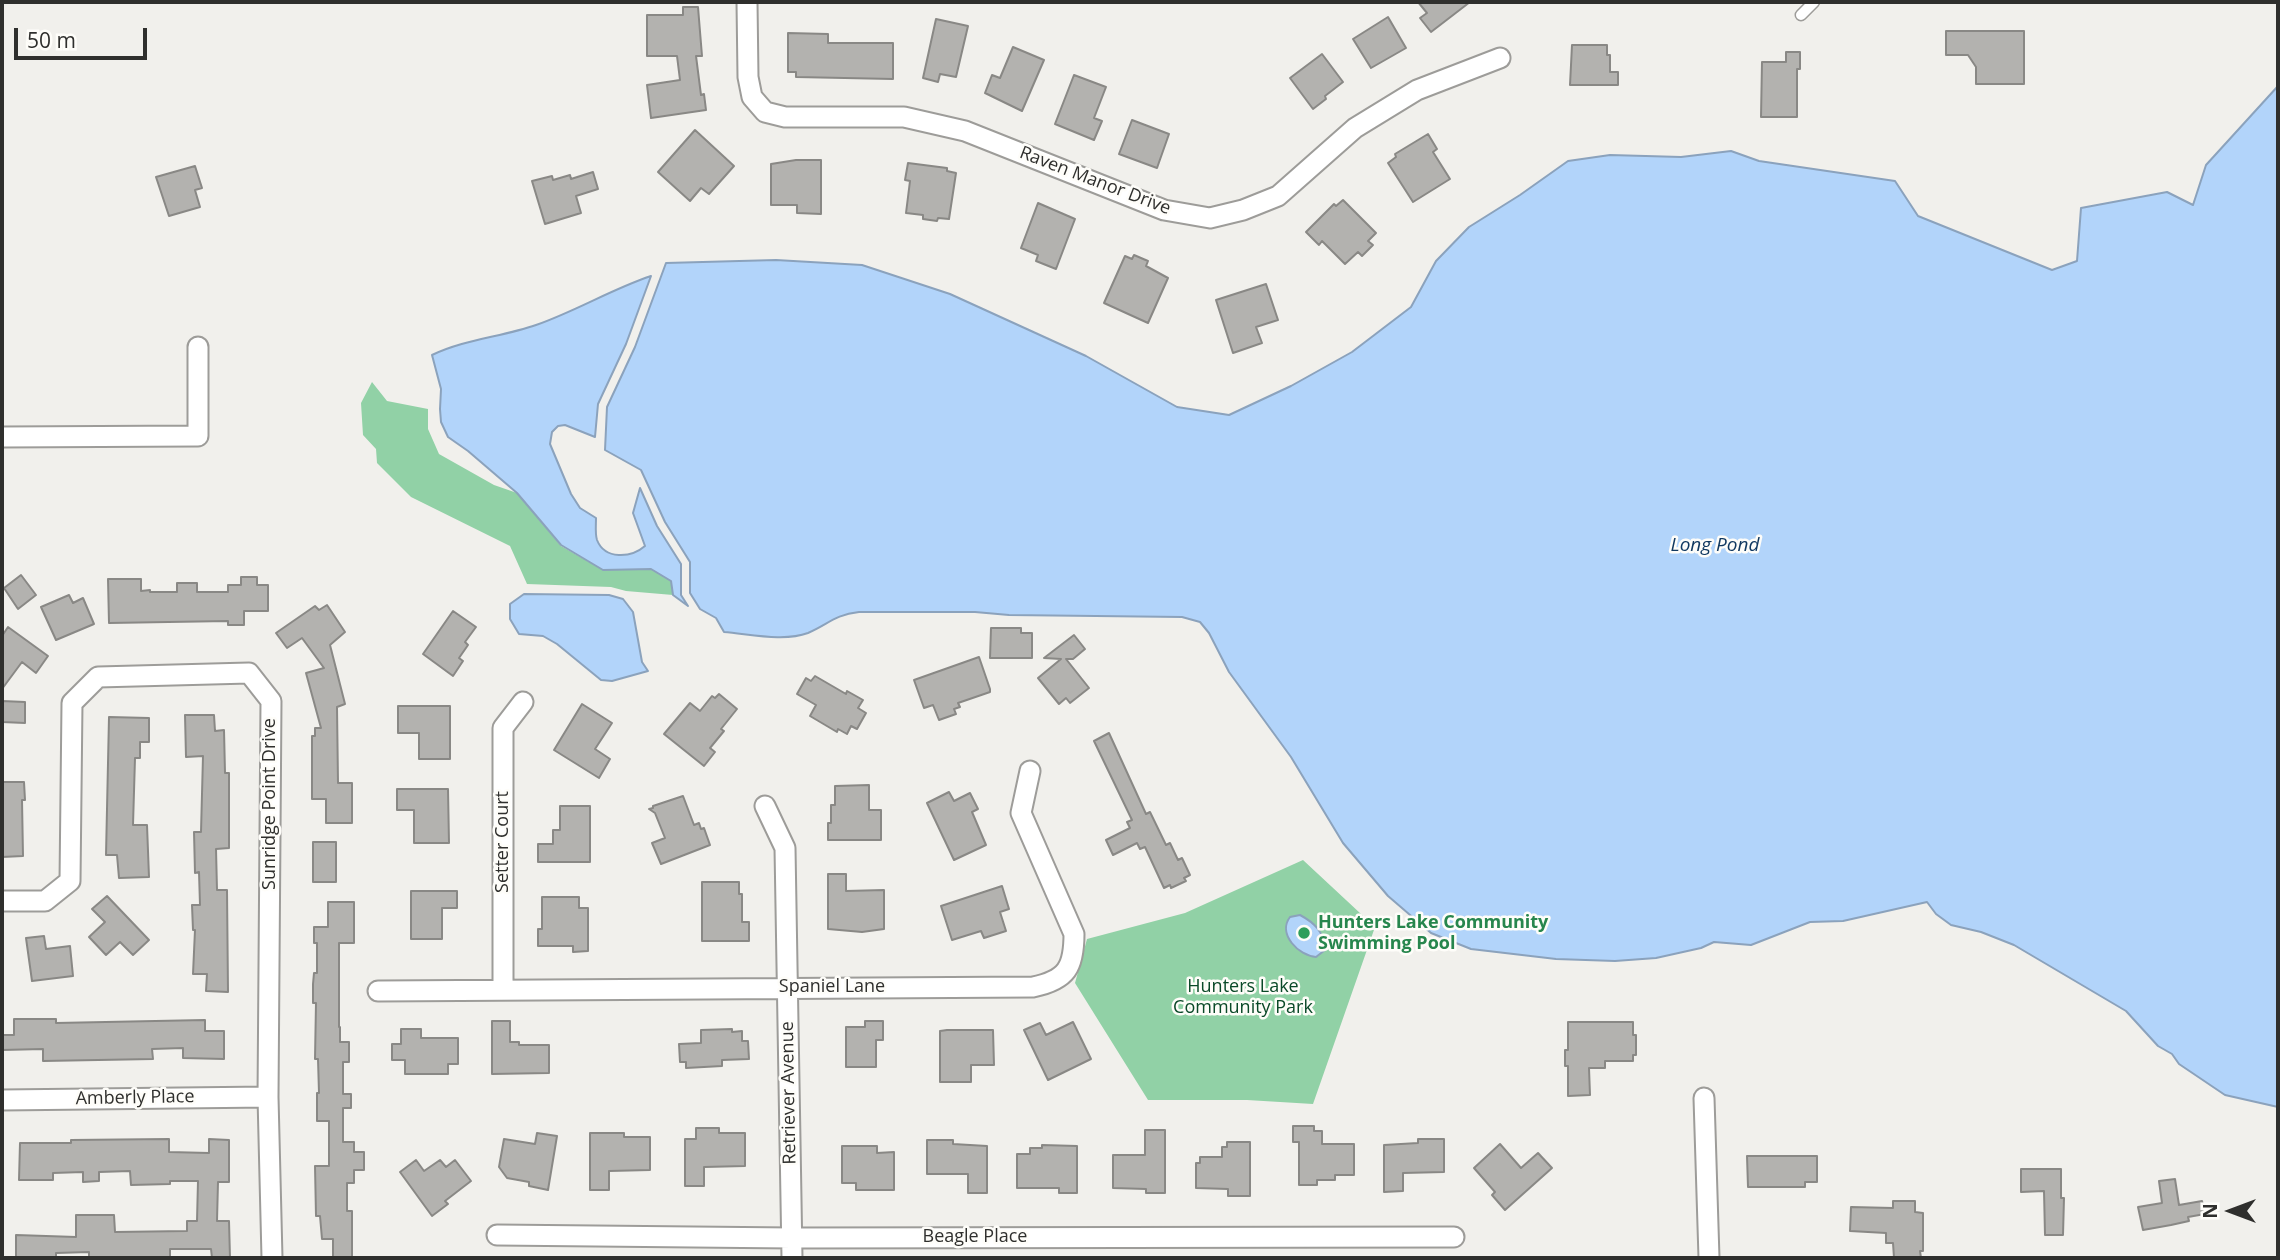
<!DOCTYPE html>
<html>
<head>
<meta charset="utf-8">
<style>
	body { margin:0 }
	#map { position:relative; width:2280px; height:1260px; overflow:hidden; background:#f1f0ec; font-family:"Open Sans",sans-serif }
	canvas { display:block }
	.frame { position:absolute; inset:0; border:4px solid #2f2f2d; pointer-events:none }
	.north { position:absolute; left:2196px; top:1176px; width:70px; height:70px; -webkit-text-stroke:5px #fefdf9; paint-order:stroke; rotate:270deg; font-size:19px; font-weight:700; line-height:28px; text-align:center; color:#2f2f2d }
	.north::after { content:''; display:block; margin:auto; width:24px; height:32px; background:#2f2f2d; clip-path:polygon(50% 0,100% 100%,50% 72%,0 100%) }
	.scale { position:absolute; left:14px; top:28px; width:133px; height:32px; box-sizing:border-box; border:4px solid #2f2f2d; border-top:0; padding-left:9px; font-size:21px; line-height:24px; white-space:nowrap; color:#2f2f2d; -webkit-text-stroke:5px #fefdf9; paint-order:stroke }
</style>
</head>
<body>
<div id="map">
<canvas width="2280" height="1260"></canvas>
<div class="frame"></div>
<div class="north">N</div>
<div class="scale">50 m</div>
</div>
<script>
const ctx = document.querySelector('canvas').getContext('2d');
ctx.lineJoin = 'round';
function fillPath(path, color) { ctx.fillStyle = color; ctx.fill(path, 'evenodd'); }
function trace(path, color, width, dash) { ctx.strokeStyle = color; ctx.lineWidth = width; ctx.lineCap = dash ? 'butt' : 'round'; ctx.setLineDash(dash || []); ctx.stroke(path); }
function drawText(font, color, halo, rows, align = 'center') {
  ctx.font = font + ' "Open Sans",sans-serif'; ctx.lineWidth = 5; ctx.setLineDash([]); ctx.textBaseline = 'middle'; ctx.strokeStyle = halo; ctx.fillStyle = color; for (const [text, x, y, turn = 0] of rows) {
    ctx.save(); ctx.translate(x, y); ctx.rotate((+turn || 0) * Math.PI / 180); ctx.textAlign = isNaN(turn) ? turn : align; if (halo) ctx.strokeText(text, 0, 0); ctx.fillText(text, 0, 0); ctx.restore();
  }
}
const green = new Path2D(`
	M372,382L387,401L428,409V429L439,454L494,485L517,493L561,546L603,570L651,569L671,581L673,595L626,591L611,587L527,584L510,546L411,497L377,463L376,449L363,435L361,403Z
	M1303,860L1375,927L1313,1104L1247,1100H1148L1075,983L1087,939L1185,913Z`);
const water = new Path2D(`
	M2278,86V1107L2225,1095L2179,1064L2172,1054L2158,1046L2126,1011L2014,945L1981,932L1951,925L1936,914L1927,902L1843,921L1810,922L1751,945L1714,942L1701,948L1656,958L1615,961L1556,959L1471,949L1431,933L1388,896L1343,843L1291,757L1229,672L1209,633L1200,622L1182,617L1009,615L975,612H859C834,615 829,624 808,633C784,642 750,634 724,632L716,618L700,609L690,593V562L665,522L641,470L605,450L607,407L635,347L666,263L776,260L862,265L950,294L1086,356L1177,407L1229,415L1291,386L1352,352L1411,307L1436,261L1469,227L1520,195L1568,161L1610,155L1681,157L1731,151L1759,161L1895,181L1918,216L2052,270L2077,261L2081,208L2167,192L2193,205L2206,165Z
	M651,276L626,344L598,404L595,437L565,425L558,426L552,432L550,444L571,494L580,508L596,518C596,525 595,534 597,540C605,560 631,558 645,546L633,513L640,488L657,526L681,564V595L688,606L673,595L671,581L651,569L603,570L561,545L517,493L468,451L448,437L441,422L440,409L441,389L432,355C465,339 502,337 536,325C576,311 612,289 651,276Z
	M524,594L609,595L623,599L633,612L642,662L648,671L612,681L601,680L557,644L543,636L519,634L510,619V604Z
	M1300,915C1315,923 1324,932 1325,950L1316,957C1299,956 1277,934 1290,917Z`);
const building = new Path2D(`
	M1418,2H1470L1431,32L1420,18L1427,13Z
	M683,7H698L702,56H696L701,95L704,94L706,110L651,118L647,85L680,80L677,56H647V15H683Z
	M1388,17L1406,48L1371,68L1353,39Z
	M936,19L968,26L956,77L940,74L938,82L923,78Z
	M1946,31H2024V84H1976V67L1968,55H1946Z
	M788,33L828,34V43H893V79L796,77V72H788Z
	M1572,45H1607V55H1610V72H1618V85H1570Z
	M1013,47L1044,60L1022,111L985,93L992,75L1000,78Z
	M1786,52H1800V69H1797V117H1761L1762,62H1786Z
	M1322,54L1343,82L1325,96L1326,99L1313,109L1290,78Z
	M1074,75L1106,87L1094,118L1102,121L1094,140L1055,124Z
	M1132,120L1169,134L1157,168L1119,154Z
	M695,130L734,166L709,194L701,188L690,201L658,172Z
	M1428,134L1437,149L1433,152L1450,179L1413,202L1388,163L1396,157L1395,154Z
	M796,160H821V214L797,213V205H771V164Z
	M908,163L947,168V171L956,173L949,219L938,218L937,221L923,219V215L906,213L910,181L905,180Z
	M195,166L202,188L195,190L200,207L169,216L156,177Z
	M593,172L598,189L576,196L581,213L545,224L532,181L552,176L553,180L570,175L571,179Z
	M1343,200L1376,233L1368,241L1373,245L1362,256L1358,252L1345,264L1322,241L1319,245L1306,232L1334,204L1336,206Z
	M1038,203L1075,219L1056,269L1036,261L1038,255L1021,248Z
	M1134,255L1148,261L1146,266L1168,278L1148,323L1104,303L1125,256L1132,259Z
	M1266,284L1278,320L1256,327L1262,343L1233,353L1216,300Z
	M21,575L36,595L18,609L4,588Z
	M241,577H257V585H268V611H244V625H228V621L109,623L108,579H141V591L150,590V592H177V583H197V592H228V585H241Z
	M69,595L73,603L83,598L94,624L56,640L41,607Z
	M327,605L345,632L330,645L345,704L337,707L338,783H352V823H326V799H312V736H315V728H321L306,673L324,668L302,638L287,648L276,633L315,606L319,610Z
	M453,611L476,627L465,642L468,645L459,658L463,661L453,676L423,654Z
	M8,627L48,656L36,673L22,662L2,689V636Z
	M991,628H1021V633H1032V658H990Z
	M1074,635L1085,649L1073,659H1066L1089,688L1070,703L1066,698L1059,704L1038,678L1061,659L1044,658Z
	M979,657L990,689V692L958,703L960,707L954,709L956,714L939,720L933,705L924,708L914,680Z
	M815,676L846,694L847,691L863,700L858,708L866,713L857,729L851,726L847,734L838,729L837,732L810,716L816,705L797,694L806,678L811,681Z
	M719,694L737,709L721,729L724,731L710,748L715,752L704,766L664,734L690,703L700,711L712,696L715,698Z
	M2,701L25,702V723L2,722Z
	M582,704L612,723L595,749L610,759L599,778L554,750Z
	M398,706H450V759H419V733H398Z
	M185,715H214L215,731L224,730L225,773H229V848L216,849L217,890H227L228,992L206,991L207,974H193L195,930H193L192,905H200L199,872L195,873L194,832H201L203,756L186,757Z
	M109,717L149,718V742H140V758H135L133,825H147L149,877L119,878L117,855H106Z
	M1109,733L1146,814L1150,812L1166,845L1170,843L1178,860L1182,858L1190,875L1184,878L1186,881L1171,888L1170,885L1164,888L1145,847L1140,849L1137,843L1113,855L1106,840L1130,828L1127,822L1132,820L1094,741Z
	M2,782H24L25,800H22L23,856L2,857Z
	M869,785V810H881V840H828V823H831V805H835V786Z
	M397,789H448L449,843H414V810H397Z
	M949,792L954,801L970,793L978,809L972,812L986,845L954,860L927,803Z
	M683,796L694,825L699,823L701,829L704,828L710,845L661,864L652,843L665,838L655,813L649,809L653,808V806Z
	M560,806H590V862H538V844H553V830H560Z
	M313,842H336V882H313Z
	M828,874H846V891L884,890V929L862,932L828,929Z
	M702,882H739V894H742V922H749V941H702Z
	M1002,886L1009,909L1000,912L1006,931L984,938L981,931L952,940L941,906Z
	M411,891H457V908H442V939H411Z
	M107,896L149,940L133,955L120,942L106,955L89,937L105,922L92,909Z
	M542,897H579V908H588V951L573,952V946H538V929H542Z
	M328,902H354V943H339V1027H340V1042H349V1062H343V1094H351V1108H343V1142H354V1152H364V1170H354V1183H347V1211H352V1258H333V1239H322L320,1216H316L315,1166H329V1121H317V1093H319L318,1059H315L316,1003H313V984L314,973H317V943H314V927H328Z
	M44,936L46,949L70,946L73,976L32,981L26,938Z
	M14,1019H56V1023L205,1020V1031H224V1059L183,1058V1048L152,1049L153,1059L43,1061V1049L2,1050V1035H14Z
	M492,1021H510V1042H519V1045H549V1073L492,1074Z
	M865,1021H883V1040H876V1067H846V1027H865Z
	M1073,1022L1091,1059L1048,1080L1024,1030L1040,1023L1046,1035Z
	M1568,1022H1633V1035H1636V1055H1633V1061H1605V1068H1589L1590,1095L1568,1096V1066H1565V1050H1568Z
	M401,1029H421V1038H458V1064H448V1074H405V1060H392V1044H401Z
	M732,1029V1032L742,1031V1041H748L749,1059L722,1060V1066L686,1068V1062H680L679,1044L701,1043V1030Z
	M947,1030H993L994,1065H971V1082H940V1031Z
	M1293,1126H1314V1131H1322V1144H1354V1175H1335V1180H1317V1185H1299V1142H1293Z
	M696,1128H719V1133H745V1166L704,1167V1186H685V1139H696Z
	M1145,1130H1165V1193H1146V1189L1113,1188V1155H1145Z
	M537,1133L557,1136L548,1190L529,1186V1182L507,1178L499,1167L504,1139L535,1144Z
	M590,1133H624V1137H650V1170L609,1171V1190H590Z
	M169,1139V1152L209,1153V1139L229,1140V1182H218L217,1221H229L230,1258H212L211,1249H170V1258H89V1252L56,1253V1258H16V1235L76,1237V1215H114L115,1232L187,1231V1221H197L198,1181H170V1184L131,1185L130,1171L99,1172V1181L83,1182V1172L53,1173V1180H19L20,1143H71V1140Z
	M1418,1139H1444V1172L1403,1173V1191L1384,1192V1145L1418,1143Z
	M927,1140H953V1144L987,1146V1193H968V1174H927Z
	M1227,1142H1250V1196H1228V1189L1196,1188V1163H1200V1157H1222V1147H1227Z
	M1500,1144L1521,1168L1538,1153L1552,1168L1505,1210L1492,1195L1495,1192L1474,1168Z
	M1042,1145L1077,1146V1193H1059V1188H1017V1154H1030V1148H1042Z
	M842,1146H877V1153L894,1152V1190H856V1183H842Z
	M1747,1156H1817V1182H1805V1187H1748Z
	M416,1160L424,1171L440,1160L446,1167L455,1160L471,1181L445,1201L448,1204L432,1216L400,1172Z
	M2021,1169H2061V1198H2064L2063,1235H2045L2044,1191L2021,1192Z
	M2175,1179L2179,1205L2202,1201L2205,1214L2188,1217L2189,1221L2171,1225L2143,1230L2138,1207L2162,1203L2159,1181Z
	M1893,1201H1915V1212L1923,1213V1251H1920L1921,1258H1894L1893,1243H1886V1233L1850,1231L1851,1207L1893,1208Z`);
const lane = new Path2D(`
	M1801,15L1814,2`);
const street = new Path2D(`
	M747,2L748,77L752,97L765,112L785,117H904L965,131L1164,210L1210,218L1243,210L1278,196L1355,128L1417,90L1500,58
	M2,437L198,436V347
	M765,806L785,848L792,1258
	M2,901H45L70,881L72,703L98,677L249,673L271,701L268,1097L272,1258
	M503,990V728L523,702
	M378,991L1033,987C1067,980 1074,967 1074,934L1021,813L1030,771
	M1704,1098L1709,1258
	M2,1100L268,1097
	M497,1235L792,1238L1454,1237`);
const markers = [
	[1304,933,7,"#2e9e5b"]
];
const streetNames = [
	["Raven Manor Drive",1095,181,21],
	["Sunridge Point Drive",270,804,-90],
	["Setter Court",503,842,-90],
	["Spaniel Lane",832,987],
	["Retriever Avenue",789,1093,-91],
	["Amberly Place",135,1098,-1],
	["Beagle Place",975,1237]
];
const leisureNames = [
	["Hunters Lake Community",1318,923],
	["Swimming Pool",1318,944]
];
const parkNames = [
	["Hunters Lake",1243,987],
	["Community Park",1243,1008]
];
const waterNames = [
	["Long Pond",1715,546]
];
fillPath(green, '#91d1a6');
fillPath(water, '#b2d4fa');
trace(water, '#8ba2bc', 2);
fillPath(building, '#b3b2af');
trace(building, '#898885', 2);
trace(lane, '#9d9c99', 13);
trace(street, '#9d9c99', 23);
trace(lane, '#fff', 10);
trace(street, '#fff', 19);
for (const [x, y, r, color] of markers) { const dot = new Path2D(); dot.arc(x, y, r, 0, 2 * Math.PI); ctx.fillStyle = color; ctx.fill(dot); trace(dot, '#fefdf9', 2.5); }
drawText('18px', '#2f2f2d', '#fefdf9', streetNames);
drawText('bold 18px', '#27864d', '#fefdf9', leisureNames, 'left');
drawText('18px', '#0a4928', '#fefdf9', parkNames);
drawText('italic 19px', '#113961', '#fefdf9', waterNames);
</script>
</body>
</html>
